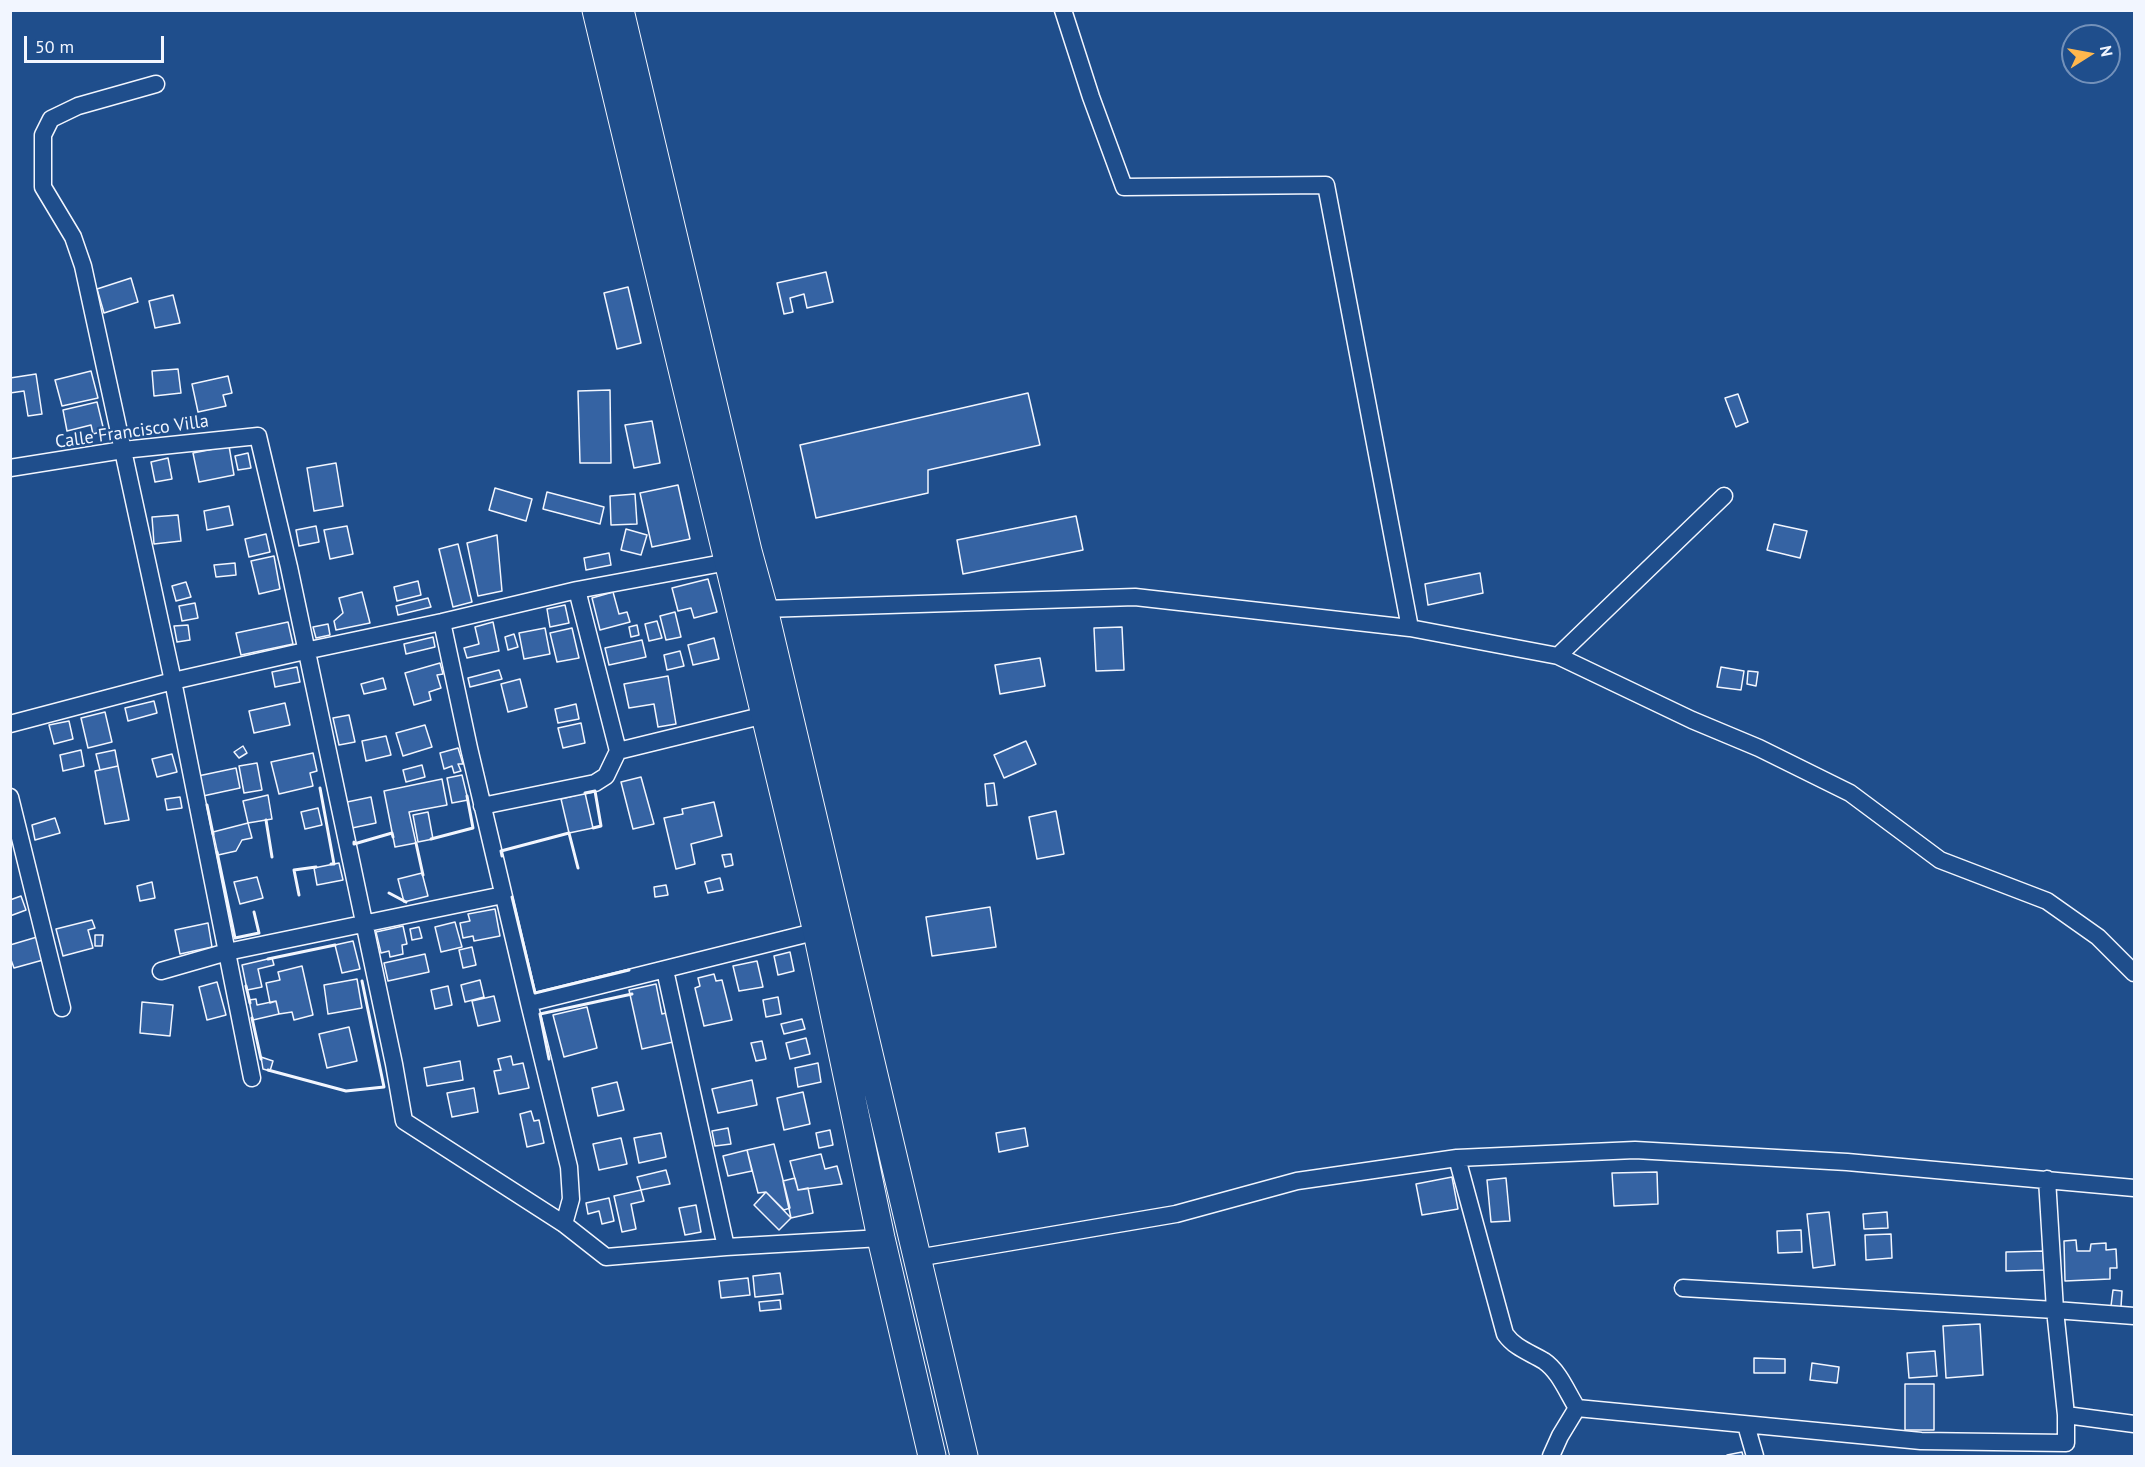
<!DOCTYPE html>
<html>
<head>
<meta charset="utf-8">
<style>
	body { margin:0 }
	#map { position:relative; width:2145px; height:1467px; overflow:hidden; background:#1f4e8c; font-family:"PT Sans",sans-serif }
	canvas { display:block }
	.frame { position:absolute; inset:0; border:12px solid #f2f6ff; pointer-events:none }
	.north { position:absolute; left:2061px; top:24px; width:60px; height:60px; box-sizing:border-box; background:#1f4e8c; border:2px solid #7391ba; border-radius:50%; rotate:79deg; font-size:16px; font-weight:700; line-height:24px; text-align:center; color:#f2f6ff }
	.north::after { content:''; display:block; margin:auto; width:21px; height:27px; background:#ffb74d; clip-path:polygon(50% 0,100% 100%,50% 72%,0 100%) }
	.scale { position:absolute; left:24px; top:36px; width:140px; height:27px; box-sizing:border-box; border:3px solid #f2f6ff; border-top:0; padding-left:8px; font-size:18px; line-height:21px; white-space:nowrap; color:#f2f6ff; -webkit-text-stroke:4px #1f4e8c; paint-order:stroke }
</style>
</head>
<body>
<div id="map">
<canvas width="2145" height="1467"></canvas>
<div class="frame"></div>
<div class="north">N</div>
<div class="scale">50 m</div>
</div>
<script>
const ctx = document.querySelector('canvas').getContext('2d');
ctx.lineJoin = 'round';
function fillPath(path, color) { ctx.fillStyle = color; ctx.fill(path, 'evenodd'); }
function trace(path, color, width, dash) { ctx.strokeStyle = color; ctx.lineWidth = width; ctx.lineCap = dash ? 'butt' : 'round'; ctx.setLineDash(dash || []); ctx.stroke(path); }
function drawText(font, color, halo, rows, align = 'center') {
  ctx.font = font + ' "PT Sans",sans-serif'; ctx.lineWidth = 4.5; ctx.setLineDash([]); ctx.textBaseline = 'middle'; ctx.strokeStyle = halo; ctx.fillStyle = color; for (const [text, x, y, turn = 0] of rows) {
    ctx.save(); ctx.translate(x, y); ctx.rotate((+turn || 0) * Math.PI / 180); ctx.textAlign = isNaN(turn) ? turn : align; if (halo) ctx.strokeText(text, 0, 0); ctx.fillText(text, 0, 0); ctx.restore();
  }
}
const building = new Path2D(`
	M826,272L833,302L807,308L804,294L790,298L793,312L784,314L777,283Z
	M131,278L138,302L104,313L97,289Z
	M628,287L641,343L617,349L604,293Z
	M173,295L180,323L155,328L149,301Z
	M178,369L181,393L154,396L152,371Z
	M91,371L98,398L62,406L55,380Z
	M36,374L42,414L28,416L24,391L10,393V378Z
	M228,376L232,393L223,395L226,406L198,412L192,384Z
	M610,390L611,463H580L578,391Z
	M1028,393L1040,445L928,470V493L816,518L800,445Z
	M1738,394L1748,422L1736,427L1725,398Z
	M97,402L104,431L93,434L91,425L67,431L63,410Z
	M652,421L660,463L634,468L625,425Z
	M229,446L234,475L199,482L193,453Z
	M248,453L251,468L238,470L235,456Z
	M168,458L172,479L155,482L151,462Z
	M336,463L343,506L314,511L307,468Z
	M678,485L690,539L652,547L640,493Z
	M495,488L532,499L526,521L489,510Z
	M547,492L604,507L600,524L543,509Z
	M635,494L637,524L611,525L610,496Z
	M229,506L233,525L207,530L204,511Z
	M178,515L181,541L154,544L152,517Z
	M1076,516L1083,550L963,574L957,540Z
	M1774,524L1807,531L1800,558L1767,550Z
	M316,526L319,542L299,546L296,530Z
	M347,526L353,554L330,559L324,530Z
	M626,529L647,535L641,555L621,550Z
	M266,534L270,552L249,557L245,539Z
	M497,535L502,591L478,596L467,543Z
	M458,544L472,602L453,607L439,549Z
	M609,553L611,565L586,570L584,558Z
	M274,556L280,589L259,594L251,561Z
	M235,563L236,575L216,577L214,565Z
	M1480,573L1483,593L1428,605L1425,584Z
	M708,579L717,612L694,618L691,608L678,611L672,588Z
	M418,581L421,595L397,601L394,587Z
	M186,582L191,597L176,601L172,586Z
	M362,592L370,623L336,630L334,621L343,613L339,598Z
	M613,592L619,614L627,612L630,622L600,630L592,598Z
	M428,598L431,607L398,615L396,606Z
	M195,603L198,618L182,621L179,606Z
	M565,605L569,623L550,627L547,609Z
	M675,612L681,637L666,640L660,616Z
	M657,621L662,638L649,641L645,624Z
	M288,622L293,644L241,655L236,633Z
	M493,622L499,651L467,658L464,648L479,644L475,627Z
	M328,624L330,635L316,638L313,627Z
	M188,625L190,640L177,642L174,626Z
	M637,625L639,635L631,637L629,627Z
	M1122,627L1124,670L1096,671L1094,628Z
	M545,628L550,654L524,659L519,633Z
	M572,628L579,658L557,662L550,633Z
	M514,634L518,647L508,650L505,637Z
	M433,637L435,647L406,654L404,644Z
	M714,638L719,659L693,665L688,645Z
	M642,640L646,657L609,665L605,648Z
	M680,651L684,666L667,670L664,655Z
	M1040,658L1045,686L1000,694L995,665Z
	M440,663L443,674L437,675L441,688L429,692L431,700L414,705L405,673Z
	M297,667L300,682L275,687L272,672Z
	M1721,667L1744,671L1741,690L1717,687Z
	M499,670L502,679L470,687L468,678Z
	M1748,671L1758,672L1756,686L1747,684Z
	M668,676L676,724L658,727L654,704L629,708L624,684Z
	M383,678L386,689L364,694L361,684Z
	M520,679L527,707L508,712L501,684Z
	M154,701L157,713L128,721L125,708Z
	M285,703L290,725L254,733L249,711Z
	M576,704L579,719L558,723L555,709Z
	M105,712L112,742L88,748L81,718Z
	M349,715L355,742L339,745L333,718Z
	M69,721L73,739L54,744L49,725Z
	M581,723L585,743L563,748L558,728Z
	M425,725L432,747L403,756L396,733Z
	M386,736L391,755L366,761L362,741Z
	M1026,741L1036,764L1004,778L994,755Z
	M243,746L247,753L239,758L234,752Z
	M458,748L463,764H458L461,771L454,773L452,766L444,769L440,753Z
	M81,750L84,766L63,771L60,755Z
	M115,750L118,766L100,770L96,754Z
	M313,753L317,771L310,773L313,786L279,794L271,762Z
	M172,754L177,772L157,777L152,759Z
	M257,763L262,790L244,793L239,766Z
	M422,765L425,777L406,782L403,770Z
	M118,766L129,820L105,824L95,771Z
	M236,768L240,788L203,796L198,776Z
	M462,775L468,800L452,803L447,778Z
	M641,777L654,824L633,829L621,782Z
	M442,779L447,805L409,812L416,843L395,847L384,791Z
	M994,783L997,805L987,806L985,784Z
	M585,793L593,828L569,833L561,799Z
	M268,795L272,819L248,823L243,801Z
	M180,797L182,808L167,810L165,799Z
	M371,797L376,823L352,828L347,802Z
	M714,802L722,836L691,844L695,864L676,869L664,818L683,814L682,809Z
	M318,808L322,825L305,829L301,812Z
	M1056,811L1064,854L1037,859L1029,817Z
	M428,812L433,839L418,842L413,815Z
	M55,818L60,833L35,840L32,825Z
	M248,823L252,838L242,840L236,851L218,855L213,832Z
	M731,854L733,865L725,867L722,855Z
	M339,863L343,880L317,885L314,868Z
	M422,873L428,896L404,902L398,879Z
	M257,877L263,898L240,904L234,882Z
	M720,878L723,890L708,893L705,882Z
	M152,882L155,898L140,901L137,886Z
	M666,885L668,895L655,897L654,887Z
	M21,896L26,910L10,916V900Z
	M990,907L996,947L932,956L926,917Z
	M495,909L500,936L474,941L473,936L463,938L460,923L470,921L468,914Z
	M92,920L95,928L88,930L93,948L63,956L56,929Z
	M455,922L462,947L441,952L435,927Z
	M208,923L212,947L180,954L175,930Z
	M403,926L407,944L402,945L403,954L390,957L389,951L381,953L376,932Z
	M419,927L422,938L412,940L410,929Z
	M95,935H103L102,946H95Z
	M37,937L43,960L14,968L10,957V945Z
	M353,941L360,969L342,973L335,945Z
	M472,947L476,965L463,968L459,950Z
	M790,952L794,971L778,975L774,956Z
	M425,954L429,972L388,981L384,963Z
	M272,958L274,965L258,969L262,987L247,990L242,965Z
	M757,961L763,987L739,991L733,966Z
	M302,966L313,1015L294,1020L292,1012L279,1014L276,1001L270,1003L266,983L280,980L278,972Z
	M714,974L716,981L722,980L732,1020L704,1026L695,988L700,986L698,978Z
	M357,979L362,1008L328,1014L324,985Z
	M480,980L484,997L465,1002L461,985Z
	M217,982L226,1015L207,1020L199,987Z
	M656,984L662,1014L666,1013L673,1042L642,1049L629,990Z
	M448,986L452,1005L435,1009L431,990Z
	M494,996L500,1021L478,1026L472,1001Z
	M778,997L781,1014L766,1017L763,1000Z
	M256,999L257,1005L276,1001L279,1014L253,1020L249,1000Z
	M142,1002L173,1005L170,1036L140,1033Z
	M587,1007L597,1048L564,1057L553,1015Z
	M802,1019L805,1029L784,1034L781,1024Z
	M349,1027L357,1061L327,1068L319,1034Z
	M806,1038L810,1054L790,1059L786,1043Z
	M762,1041L766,1059L756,1061L751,1043Z
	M511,1056L513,1065L523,1063L529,1088L499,1094L494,1071L501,1070L498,1059Z
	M261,1057L273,1061L270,1071L263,1069Z
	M460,1061L463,1080L427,1086L424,1068Z
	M818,1063L821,1082L798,1087L795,1068Z
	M752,1080L757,1105L718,1113L712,1089Z
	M617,1082L624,1110L598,1116L592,1088Z
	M474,1088L478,1112L452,1117L447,1093Z
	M803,1092L810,1124L784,1130L777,1098Z
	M531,1111L534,1121L539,1120L544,1143L527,1147L520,1114Z
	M728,1128L731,1144L715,1146L712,1131Z
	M1025,1128L1028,1146L999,1152L996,1133Z
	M830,1130L833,1145L819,1148L816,1133Z
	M661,1133L666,1157L639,1163L634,1138Z
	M621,1138L627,1164L599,1170L593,1144Z
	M774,1144L790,1208L784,1210L766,1192L758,1193L747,1150Z
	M747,1150L752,1171L728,1176L723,1156Z
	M821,1154L825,1169L837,1166L842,1184L798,1190L790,1161Z
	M666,1170L670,1184L641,1190L637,1177Z
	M1657,1172L1658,1204L1614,1206L1612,1173Z
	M1452,1177L1458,1209L1422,1215L1416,1184Z
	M795,1178L798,1190L808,1188L813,1213L791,1218L783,1181Z
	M1506,1178L1510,1221L1491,1222L1487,1180Z
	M641,1190L644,1201L631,1204L636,1229L622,1232L614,1196Z
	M766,1192L791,1218L779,1230L754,1205Z
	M609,1198L614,1221L602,1224L599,1211L588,1214L586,1203Z
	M696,1205L701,1232L685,1235L679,1208Z
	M1829,1212L1835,1265L1813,1268L1807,1214Z
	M1887,1212L1888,1228L1864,1229L1863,1214Z
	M1801,1230L1802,1252L1778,1253L1777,1231Z
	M1891,1234L1892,1258L1866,1260L1865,1235Z
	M2076,1240L2077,1251H2090L2091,1244L2106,1243V1250L2116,1249L2117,1268H2110V1279L2065,1281L2064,1241Z
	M2043,1251L2044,1270L2006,1271V1252Z
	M780,1273L783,1294L755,1297L753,1276Z
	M748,1278L750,1295L721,1298L719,1281Z
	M2113,1290L2122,1291L2121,1307L2111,1306Z
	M780,1300L781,1309L760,1311L759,1302Z
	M1980,1324L1983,1375L1946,1378L1943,1326Z
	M1935,1351L1937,1376L1909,1378L1907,1353Z
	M1754,1358L1785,1359V1373H1754Z
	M1812,1363L1839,1367L1837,1383L1810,1380Z
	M1905,1384H1934V1430H1905Z
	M1742,1452L1743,1456H1727V1455Z`);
const minor = new Path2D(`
	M1063,10L1091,97L1124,187L1326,185L1410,628
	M156,84L78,106L51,119L43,135V187L73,237L83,266L173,681L252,1078
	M10,468L123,450L258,436L289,567L394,1064L404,1121L564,1224L606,1257L726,1247L881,1238
	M577,590L618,751
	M764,609L1135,597L1410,628L1558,656L1692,720L1759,748L1850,793L1940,860L2047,901L2098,937L2134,973
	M442,622L469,748L529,1003L826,929
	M1558,656L1724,496
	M10,724L173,681L305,651L442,622L577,590L728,562H735
	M10,797L62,1008
	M482,806L595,783L606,776L618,751L765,715
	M665,970L726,1247
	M161,971L227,952L503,895
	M529,1003L569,1167L571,1199L564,1224
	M1457,1158L1505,1334C1515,1348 1529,1352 1544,1361C1559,1371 1567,1392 1577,1408L1921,1441L2066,1443V1415
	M2047,1179L2055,1310L2134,1316
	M917,1258L1176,1214L1297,1181L1457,1158L1635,1150L1847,1162L2134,1188
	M1683,1288L2055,1310L2066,1415L2134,1424
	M1746,1425L1755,1456
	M1551,1456L1560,1436L1577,1408`);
const primary = new Path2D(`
	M596,10L817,932L881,1238L932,1456
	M620,10L748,551L764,609L964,1456`);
const wall = new Path2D(`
	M320,788L334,864H331
	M585,793L595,791L601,826L593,828
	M207,805L213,834
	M266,820L272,857
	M431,839L473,828L467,796
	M354,842V844L392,833L393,837
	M416,843L423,875
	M217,852L235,938L259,933L254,912
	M502,856L501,851L569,833L578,868
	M389,893L406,902
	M299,895L294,870L316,867
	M512,897L535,993L629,970
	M268,959L335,945
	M246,986L250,1003
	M252,1018L261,1059
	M549,1059L540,1014L632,994
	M268,1070L346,1091L384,1087L362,981`);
const streetNames = [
	["Calle Francisco Villa",132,432,-8]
];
fillPath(building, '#3563a3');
trace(building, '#f2f6ff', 1.5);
trace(minor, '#f2f6ff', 19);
trace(primary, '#f2f6ff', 29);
trace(minor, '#1f4e8c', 16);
trace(primary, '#1f4e8c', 27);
trace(wall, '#f2f6ff', 3);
drawText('18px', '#f2f6ff', '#1f4e8c', streetNames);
</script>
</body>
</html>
